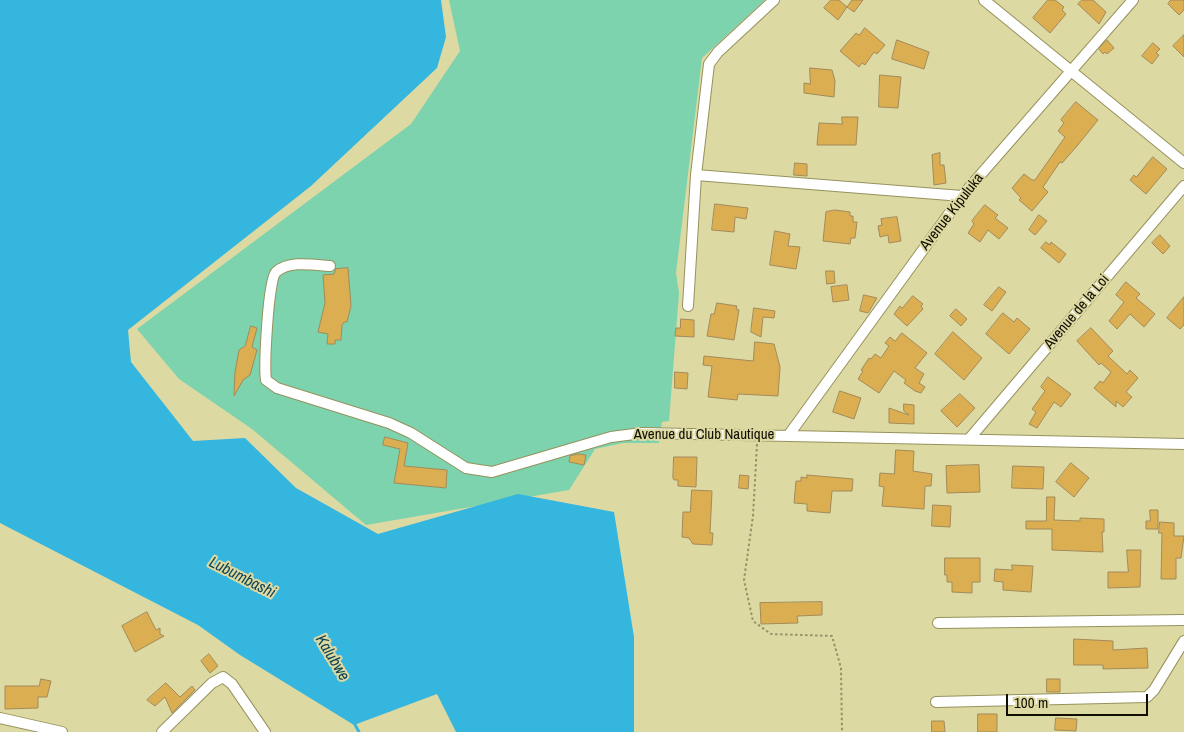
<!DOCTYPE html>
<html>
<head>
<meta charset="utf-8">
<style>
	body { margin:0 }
	#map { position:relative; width:1184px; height:732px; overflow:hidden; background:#ddd9a2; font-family:"Archivo Narrow",sans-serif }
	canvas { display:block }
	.scale { position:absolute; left:1006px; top:694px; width:142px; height:22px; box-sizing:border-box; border:2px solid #0f0d00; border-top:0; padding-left:6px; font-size:15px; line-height:18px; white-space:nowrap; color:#0f0d00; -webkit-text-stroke:4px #ddd9a2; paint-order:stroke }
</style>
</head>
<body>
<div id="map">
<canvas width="1184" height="732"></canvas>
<div class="scale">100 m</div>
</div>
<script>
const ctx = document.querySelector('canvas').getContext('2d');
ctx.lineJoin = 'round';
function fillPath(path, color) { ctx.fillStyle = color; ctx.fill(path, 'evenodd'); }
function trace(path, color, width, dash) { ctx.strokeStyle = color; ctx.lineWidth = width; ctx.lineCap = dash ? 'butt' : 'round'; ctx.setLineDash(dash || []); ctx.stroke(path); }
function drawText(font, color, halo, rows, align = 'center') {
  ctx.font = font + ' "Archivo Narrow",sans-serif'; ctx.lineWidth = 4; ctx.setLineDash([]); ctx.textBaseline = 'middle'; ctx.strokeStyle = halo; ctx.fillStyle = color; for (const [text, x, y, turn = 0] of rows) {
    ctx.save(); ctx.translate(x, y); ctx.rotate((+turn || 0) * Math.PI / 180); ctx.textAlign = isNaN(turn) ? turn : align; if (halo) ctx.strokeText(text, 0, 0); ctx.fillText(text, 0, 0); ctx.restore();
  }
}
const green = new Path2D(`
	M449,0H765L702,58L676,273L679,293L669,421L662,422L659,443H623L595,449L569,490L366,525L252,429L179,379L137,329L411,124L460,51Z`);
const water = new Path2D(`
	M0,0H441L446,37L437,68L311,186L128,330L131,362L193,441L245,438L296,488L378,534L518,494L614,512L634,637V732H456L437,694L354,725L240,655L198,625L0,523Z`);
const stream = new Path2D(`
	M353,721L359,732`);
const building = new Path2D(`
	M831,0H839L847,7L852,0H863L854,12L847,7L838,20L824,8Z
	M1048,0H1055L1064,7L1062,10L1066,14L1050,33L1033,18Z
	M1082,0H1093L1106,12L1099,24L1078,4Z
	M1171,0H1184V10L1179,15L1168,4Z
	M865,28L885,45L877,54L874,52L865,65L862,63L859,67L840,51L856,33L859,35Z
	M1184,35V57L1173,46Z
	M897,40L929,52L924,69L892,59Z
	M1107,40L1114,48L1107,54L1105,52L1103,54L1099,49Z
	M1153,43L1160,49L1156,53L1159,55L1152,64L1142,56Z
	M810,68L832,70L835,81L834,97L804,93V83L810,84Z
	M880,75L901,77L898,108L879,107Z
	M1076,102L1098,120L1077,146L1062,163L1060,162L1043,187L1048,192L1032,211L1019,200L1021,198L1012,188L1024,174L1032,180H1035L1065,137L1058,131L1064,123L1061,120Z
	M842,117H858L856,145H817L819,123L842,124Z
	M940,153V165H944L946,183L934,185L932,155Z
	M1153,157L1167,169L1146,194L1130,180L1134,175L1136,177Z
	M795,163L807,164V176L794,175Z
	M715,204L748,208L746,219L735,217L734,232L712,230Z
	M985,205L998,215L995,218L1008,228L999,239L988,230L980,242L968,233L974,224L972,221Z
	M835,210L850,212V216H853V222H857L855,238H851L850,244L823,241L826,212Z
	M1039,215L1047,221L1035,235L1029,230Z
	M897,217L901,241L889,243L888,235L880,237L878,226L882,225L881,219Z
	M775,231L790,234L788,246L800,247L796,269L770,265Z
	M1160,235L1170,246L1163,254L1152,243Z
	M1046,242L1050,245L1051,242L1066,254L1059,263L1041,248Z
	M348,268L351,306L347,322H344L342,325L341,340H335V344H327L328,334L318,332L325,303L323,275L334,274L336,269Z
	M826,271H834L835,283L827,284Z
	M1126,282L1140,294L1136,298L1155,314L1144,327L1130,314L1117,329L1109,321L1124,302L1116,295Z
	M847,285L849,300L833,302L831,287Z
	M999,287L1006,292L992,311L984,305Z
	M864,295L877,298L868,313L860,311Z
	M913,296L923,304L921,306L923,309L907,326L894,314L900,306L902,308Z
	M1184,297V325L1180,329L1167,318Z
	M717,303L737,306L736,309L739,310L734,340L707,336L711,314H714Z
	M754,308L775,311L774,318L763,317L761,337L751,332Z
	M956,309L967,319L961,326L950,316Z
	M1003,313L1014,322L1017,318L1030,329L1009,354L986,334Z
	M681,319L694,320V337L675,336L676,328H680Z
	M251,326L257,328L252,347L257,350L250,375L243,380L234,396L235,372L239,350L245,346Z
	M1091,328L1113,351L1108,356L1127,374L1130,370L1138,378L1126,392L1132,397L1123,407L1116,401V407L1094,388L1100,381L1103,383L1111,372L1101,363L1099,365L1077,341Z
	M953,332L982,358L964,380L935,354Z
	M902,333L927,353L915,368L924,374L919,383L925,387L921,393L915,391L904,383L906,380L894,371L879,393L858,379L863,371L861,370L869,358L871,359L875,354L881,358L889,346L885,343L890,337L895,341Z
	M755,342L774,344L780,367L778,396L738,394L737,400L708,397L712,366L703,365L704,356L753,361Z
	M675,372L688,373L687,389L675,388Z
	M1048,377L1071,394L1061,407L1054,402L1037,428L1029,424L1036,412L1032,409L1045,391L1041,387Z
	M840,391L861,398L854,419L833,412Z
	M960,394L975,408L957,427L941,411Z
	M904,404L914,405V424L889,423V408L909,415L904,411Z
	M385,437L408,443L404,466L447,470L446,488L394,483L400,449L383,445Z
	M896,450L914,451L913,471L932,474L931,486H925L924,509L882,506L884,487L879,486L880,473L894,474Z
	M579,454L586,455L584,465L569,462L570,456Z
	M674,457H697L696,487L678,486V480H674L673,478Z
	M1071,463L1089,478L1074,497L1056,482Z
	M979,465L980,492L947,493L946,466Z
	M1013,466L1044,467L1043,489L1012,488Z
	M740,475L749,476L748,489L739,488Z
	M807,475L853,479L852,491H832L830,513L807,511V504L794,503L796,481H801V477L807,478Z
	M692,490L712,491L710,533H713L712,545L693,544L689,538L682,537L683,512H690Z
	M1047,497H1055L1054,520L1080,521V518L1104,519V532H1102L1103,552L1052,550V529H1026V521H1046Z
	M933,505L951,506L950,527L932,526Z
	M1150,510H1158V529H1146V521H1150Z
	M1160,522L1174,523V536H1184L1181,558H1176V579H1161L1162,533H1159Z
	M1127,550H1141L1140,587L1108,588V572H1128Z
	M945,558H980V582H972V593L952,592V582H947V575H945Z
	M1012,565L1033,566L1031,592L1003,590V582L994,581L995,569L1012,570Z
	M822,602V615L797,616L798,623L761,624L760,603Z
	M147,612L156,630L160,628V634L164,636L135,652L122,626Z
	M1074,639L1113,641V650L1147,648L1148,668L1103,669V665H1074Z
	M209,654L218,666L210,673L201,661Z
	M41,679L51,681L47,697H38V708L5,709V686H39Z
	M1047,679H1060V692H1047Z
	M166,683L180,697L192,686L195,690L172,713L165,697L155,706L147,700Z
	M978,714H997V732H978Z
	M1056,718L1077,719L1076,731L1055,730Z
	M932,721H944L945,732H932Z`);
const path = new Path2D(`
	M757,444L753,516L744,580L753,621L771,634L832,636L841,668L842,732`);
const minor = new Path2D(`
	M984,0L1184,163
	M696,175L962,196
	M330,266C313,265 290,260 276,272C268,279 264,366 266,380L277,388L389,423L411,433L466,468L492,472L611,437L642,433L1184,444
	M688,306L696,175L709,64L718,52L774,0
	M788,436L962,196L1133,0
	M970,438L1184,186
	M938,623L1184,620
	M936,702L1147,697L1154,690L1184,641
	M0,718L62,732
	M162,732L212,683L223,677L232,684L265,732`);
const streetNames = [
	["Avenue Kipuluka",952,212,-52],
	["Avenue de la Loi",1077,312,-50],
	["Avenue du Club Nautique",704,435]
];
const waterNames = [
	["Lubumbashi",242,578,27],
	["Kalubwe",332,658,59]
];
fillPath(green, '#7dd3ad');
fillPath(water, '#35b6df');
trace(stream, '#35b6df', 3);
fillPath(building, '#dbaf51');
trace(building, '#a28a5a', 1);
trace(minor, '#96925d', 12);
trace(path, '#959269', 2, [2.5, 2.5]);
trace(minor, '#fff', 10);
drawText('15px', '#0f0d00', '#ddd9a2', streetNames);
drawText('italic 16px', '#0e4455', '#ddd9a2', waterNames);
</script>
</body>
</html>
